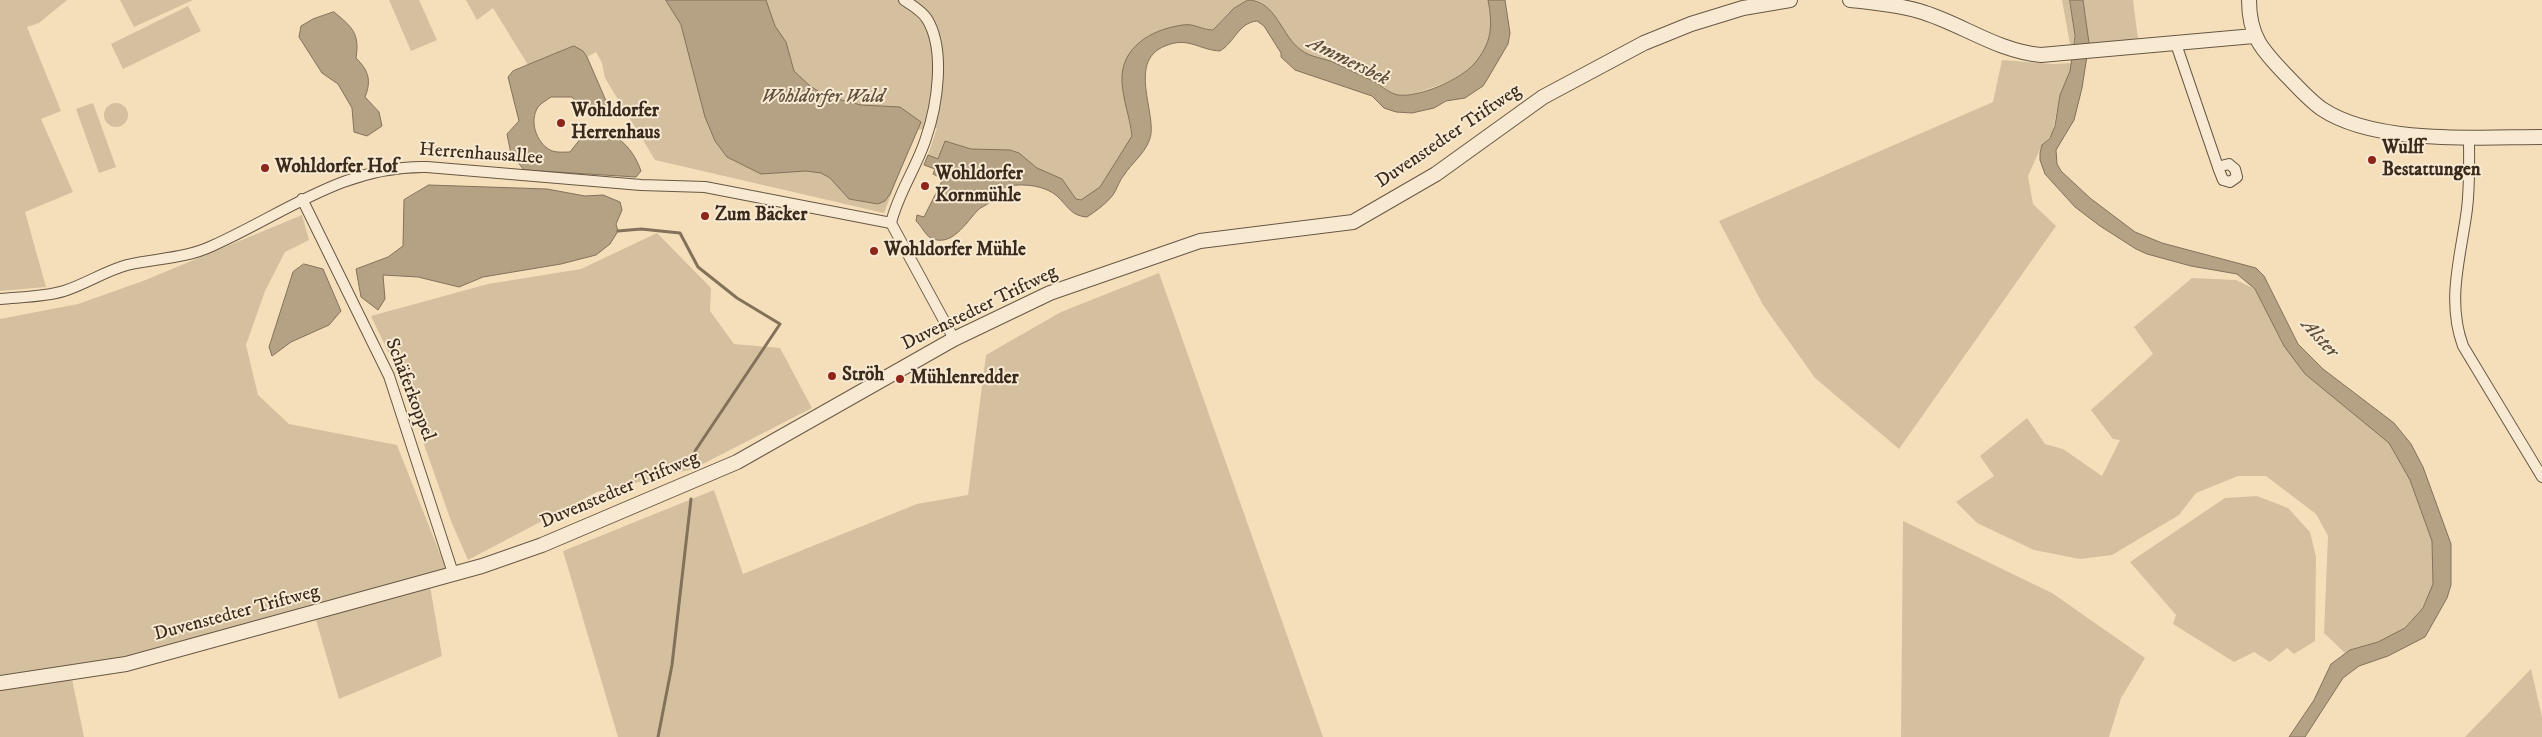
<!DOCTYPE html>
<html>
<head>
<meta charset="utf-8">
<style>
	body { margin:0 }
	canvas { display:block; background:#f4dfba }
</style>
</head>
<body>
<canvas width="2542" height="737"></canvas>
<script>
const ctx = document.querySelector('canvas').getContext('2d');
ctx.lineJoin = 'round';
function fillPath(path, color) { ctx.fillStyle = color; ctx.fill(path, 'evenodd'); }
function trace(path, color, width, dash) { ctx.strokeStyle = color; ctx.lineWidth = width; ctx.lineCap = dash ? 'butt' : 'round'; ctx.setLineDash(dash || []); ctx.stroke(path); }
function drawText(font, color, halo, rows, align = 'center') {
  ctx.font = font + ' "IM FELL DW Pica",serif'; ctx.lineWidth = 4; ctx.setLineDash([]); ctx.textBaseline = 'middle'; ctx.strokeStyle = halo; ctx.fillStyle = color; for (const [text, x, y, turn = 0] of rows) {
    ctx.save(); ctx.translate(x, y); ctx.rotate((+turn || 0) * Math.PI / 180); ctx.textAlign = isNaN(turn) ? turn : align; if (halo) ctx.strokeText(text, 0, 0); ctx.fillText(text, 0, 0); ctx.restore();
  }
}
const green = new Path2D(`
	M0,0H67L39,23L27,27L61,111L41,119L73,192L25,212L46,287L0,291Z
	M120,0H193L134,27Z
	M389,0H419L437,40L411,51Z
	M466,0H1248L1228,13L1213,30L1198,27L1170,28L1147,36L1126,107L1132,136L1130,141L1100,187L1078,205L1048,174L1037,168L1023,156L1010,150L971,149L945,142L938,160L928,155L937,128L916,130L884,213L655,160L605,78L602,63L596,52L587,57L584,54L528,65L493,8L477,20Z
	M1255,0H1488C1497,47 1481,70 1436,86C1424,90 1413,96 1400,95C1391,94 1387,89 1380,85C1365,76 1348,67 1332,62C1323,58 1312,57 1303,52C1282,40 1279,7 1255,0Z
	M2062,0H2070L2075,30L2073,44H2070Z
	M2083,0H2133L2138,39L2089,43Z
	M188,6L201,31L123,69L111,44Z
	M2002,60L2053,64L2071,63L2068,80L2060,95L2052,134L2042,145L2028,176L2033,204L2056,226L1899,449L1815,378L1763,305L1719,221L1993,102Z
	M104 115a12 12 0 1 1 24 0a12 12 0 1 1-24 0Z
	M93,103L116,167L99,173L76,109Z
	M302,215L309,240L285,252L265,291L246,345L258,395L289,424L397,445L446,569L125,658L0,678V319L78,304L143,281Z
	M657,233L711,288L710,311L734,344L780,348L812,408L693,469L597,492L468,560L451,521L401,379L371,316L488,284L581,269Z
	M1159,273L1323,737H618L563,551L714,490L743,574L917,504L968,495L986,355L1061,312Z
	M2192,278L2236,280L2255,289L2284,346L2389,443L2410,480L2432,541L2433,585L2423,608L2405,628L2378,642L2345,653L2324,633L2328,536L2316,514L2266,476H2238L2196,493L2179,515L2112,555L2080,559L2034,550L1977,523L1956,502L1994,476L1980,456L2027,418L2045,444L2063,449L2102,476L2120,440L2113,439L2091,410L2153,354L2134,327Z
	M2257,496L2288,508L2310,532L2316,557L2315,641L2294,654L2287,648L2270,662L2254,652L2234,662L2173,624L2176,615L2130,562L2225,498Z
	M1903,521L2052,593L2145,658L2121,698L2109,737H1901Z
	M430,586L442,656L339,699L316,620Z
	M2531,669L2542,717V737H2465Z
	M72,679L84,737H0V690Z`);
const water = new Path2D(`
	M666,0H766L775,26L786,42L794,71L810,86L826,96L861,105L900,107L921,122L890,194L885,201L878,204L849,199L830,178L821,173L806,171L761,174L727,157L715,141L705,117L681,25Z
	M1248,0C1276,0 1281,36 1301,50C1311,58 1326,58 1337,64C1350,70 1362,76 1375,82C1383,87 1389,93 1398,95C1419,98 1461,79 1474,64C1492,43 1493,26 1488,0H1505L1510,33L1508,44L1488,78L1483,86L1465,98L1446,101L1434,108L1412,113L1396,112L1384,108L1372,96L1295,70L1281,57V53L1264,26L1257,21C1238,23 1235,42 1220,51C1199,50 1188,36 1165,46C1125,62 1160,118 1149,141C1144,154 1132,163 1124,175C1119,181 1117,189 1113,195C1106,204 1096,211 1087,217C1071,216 1068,206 1057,196C1046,186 1024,183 1010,186C999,188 997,195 990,202C986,206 980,207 977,211C966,223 951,248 931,238C925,235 921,225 916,221L917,215L924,217L943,179L933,174L935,169L924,165L928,155L938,159L945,141L971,149L1010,150L1019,153L1037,168L1062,179L1076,199L1081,200L1100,187L1132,136C1130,118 1123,100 1122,82C1120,47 1152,29 1183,25C1194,23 1202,30 1213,30L1233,9Z
	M2070,0H2083L2089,43L2082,88L2074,120L2056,150L2057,164L2061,171L2090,198L2135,232L2162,243L2256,268L2264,276L2298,344L2323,369L2394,423L2411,444L2423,467L2451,544V585L2447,598L2425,637L2388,656L2359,666L2343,678L2305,737H2289L2314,700L2331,664L2350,650L2378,642L2405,628L2423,608L2433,584L2432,541L2410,480L2389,443L2305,374L2284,346L2255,289L2237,274L2191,266L2147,254L2136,249L2100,226L2075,207L2045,174L2040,160V153L2042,145L2050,138L2055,126L2060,95L2070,71L2075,36Z
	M334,12C352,27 360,33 356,58C368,70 372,80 365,97L379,112L382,126L367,136L354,132L352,108L338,84L322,73L299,37L301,26L313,19Z
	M574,46L583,51L587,57L610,110C593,124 582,109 572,97H551C547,100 541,103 538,107C529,121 536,142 550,150C556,153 564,152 570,152L585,133C612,127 632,145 641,171L636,177L524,170L511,154L507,134L519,121L508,77L513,71Z
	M429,185L547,189L585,196L603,195L620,202L622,210L616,224L618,231L610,244L596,255L561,264L483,277L459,287L418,277L383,275L385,299L378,310L361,297L356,269L388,257L403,246L404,200Z
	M304,264L323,269L341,311L329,325L291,342L272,356L269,347L293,272Z`);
const stream = new Path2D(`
	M618,231L641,229L680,233L698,267L737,298L780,324L695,451
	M658,737L672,665L691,499`);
const minor = new Path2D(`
	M904,0C912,5 922,11 927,19C946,50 937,106 926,138C917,167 898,193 891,223L954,339
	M2176,44L2219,170L2223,180L2230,182L2237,177L2235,169L2229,164L2221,166L2219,170
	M2469,136C2469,161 2470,184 2467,209C2461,256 2446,300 2463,346L2542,477
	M302,199L389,376L453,573
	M0,299C21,297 44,297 64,291C86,284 105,271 127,265C157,258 184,259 212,246C284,214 344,165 427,167L641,185L705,187L891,223`);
const tertiary = new Path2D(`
	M1850,0C1872,2 1898,5 1919,11C1961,23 1996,51 2041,55L2254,36
	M2249,0C2249,36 2262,50 2286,75C2297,86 2309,100 2322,109C2376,145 2479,137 2542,137
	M0,683L126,664L482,566L542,545L737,462L954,339L1050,293L1200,241L1353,222L1436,174L1543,97L1644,43L1691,24L1743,8L1790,0`);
const markers = [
	[561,123,5,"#8f2418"],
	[2372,160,5,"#8f2418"],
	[265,168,5,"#8f2418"],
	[925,186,5,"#8f2418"],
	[705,216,5,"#8f2418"],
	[874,251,5,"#8f2418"],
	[832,376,5,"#8f2418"],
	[900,379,5,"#8f2418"]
];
const parkNames = [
	["Wohldorfer Wald",823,98]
];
const poiNames = [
	["Wohldorfer",571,112],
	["Herrenhaus",571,134],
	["Wulff",2382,149],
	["Bestattungen",2382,171],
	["Wohldorfer Hof",275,168],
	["Wohldorfer",935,175],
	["Kornmühle",935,197],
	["Zum Bäcker",715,216],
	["Wohldorfer Mühle",884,251],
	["Ströh",842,376],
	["Mühlenredder",910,379]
];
const streetNames = [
	["Duvenstedter Triftweg",1449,137,-34],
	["Herrenhausallee",481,155,4],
	["Duvenstedter Triftweg",980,309,-26],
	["Schäferkoppel",409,390,69],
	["Duvenstedter Triftweg",620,491,-23],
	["Duvenstedter Triftweg",237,614,-15]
];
const waterNames = [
	["Ammersbek",1348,62,26],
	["Alster",2319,339,48]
];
fillPath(green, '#d4c09f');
fillPath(water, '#b5a184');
trace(water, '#84715a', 1);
trace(stream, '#84715a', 3);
trace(minor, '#685744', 12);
trace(tertiary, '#685744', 16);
trace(minor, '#f8ead2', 10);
trace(tertiary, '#f8ead2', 14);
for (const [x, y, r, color] of markers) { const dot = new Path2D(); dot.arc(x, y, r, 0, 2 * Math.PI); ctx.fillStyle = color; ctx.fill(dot); trace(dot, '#f8ead2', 2); }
drawText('italic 19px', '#60503d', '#f8ead2', parkNames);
drawText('bold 19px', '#3a2a1c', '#f8ead2', poiNames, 'left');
drawText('19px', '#3a2a1c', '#f8ead2', streetNames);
drawText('italic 20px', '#5f4e3b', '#f8ead2', waterNames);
</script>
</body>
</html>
